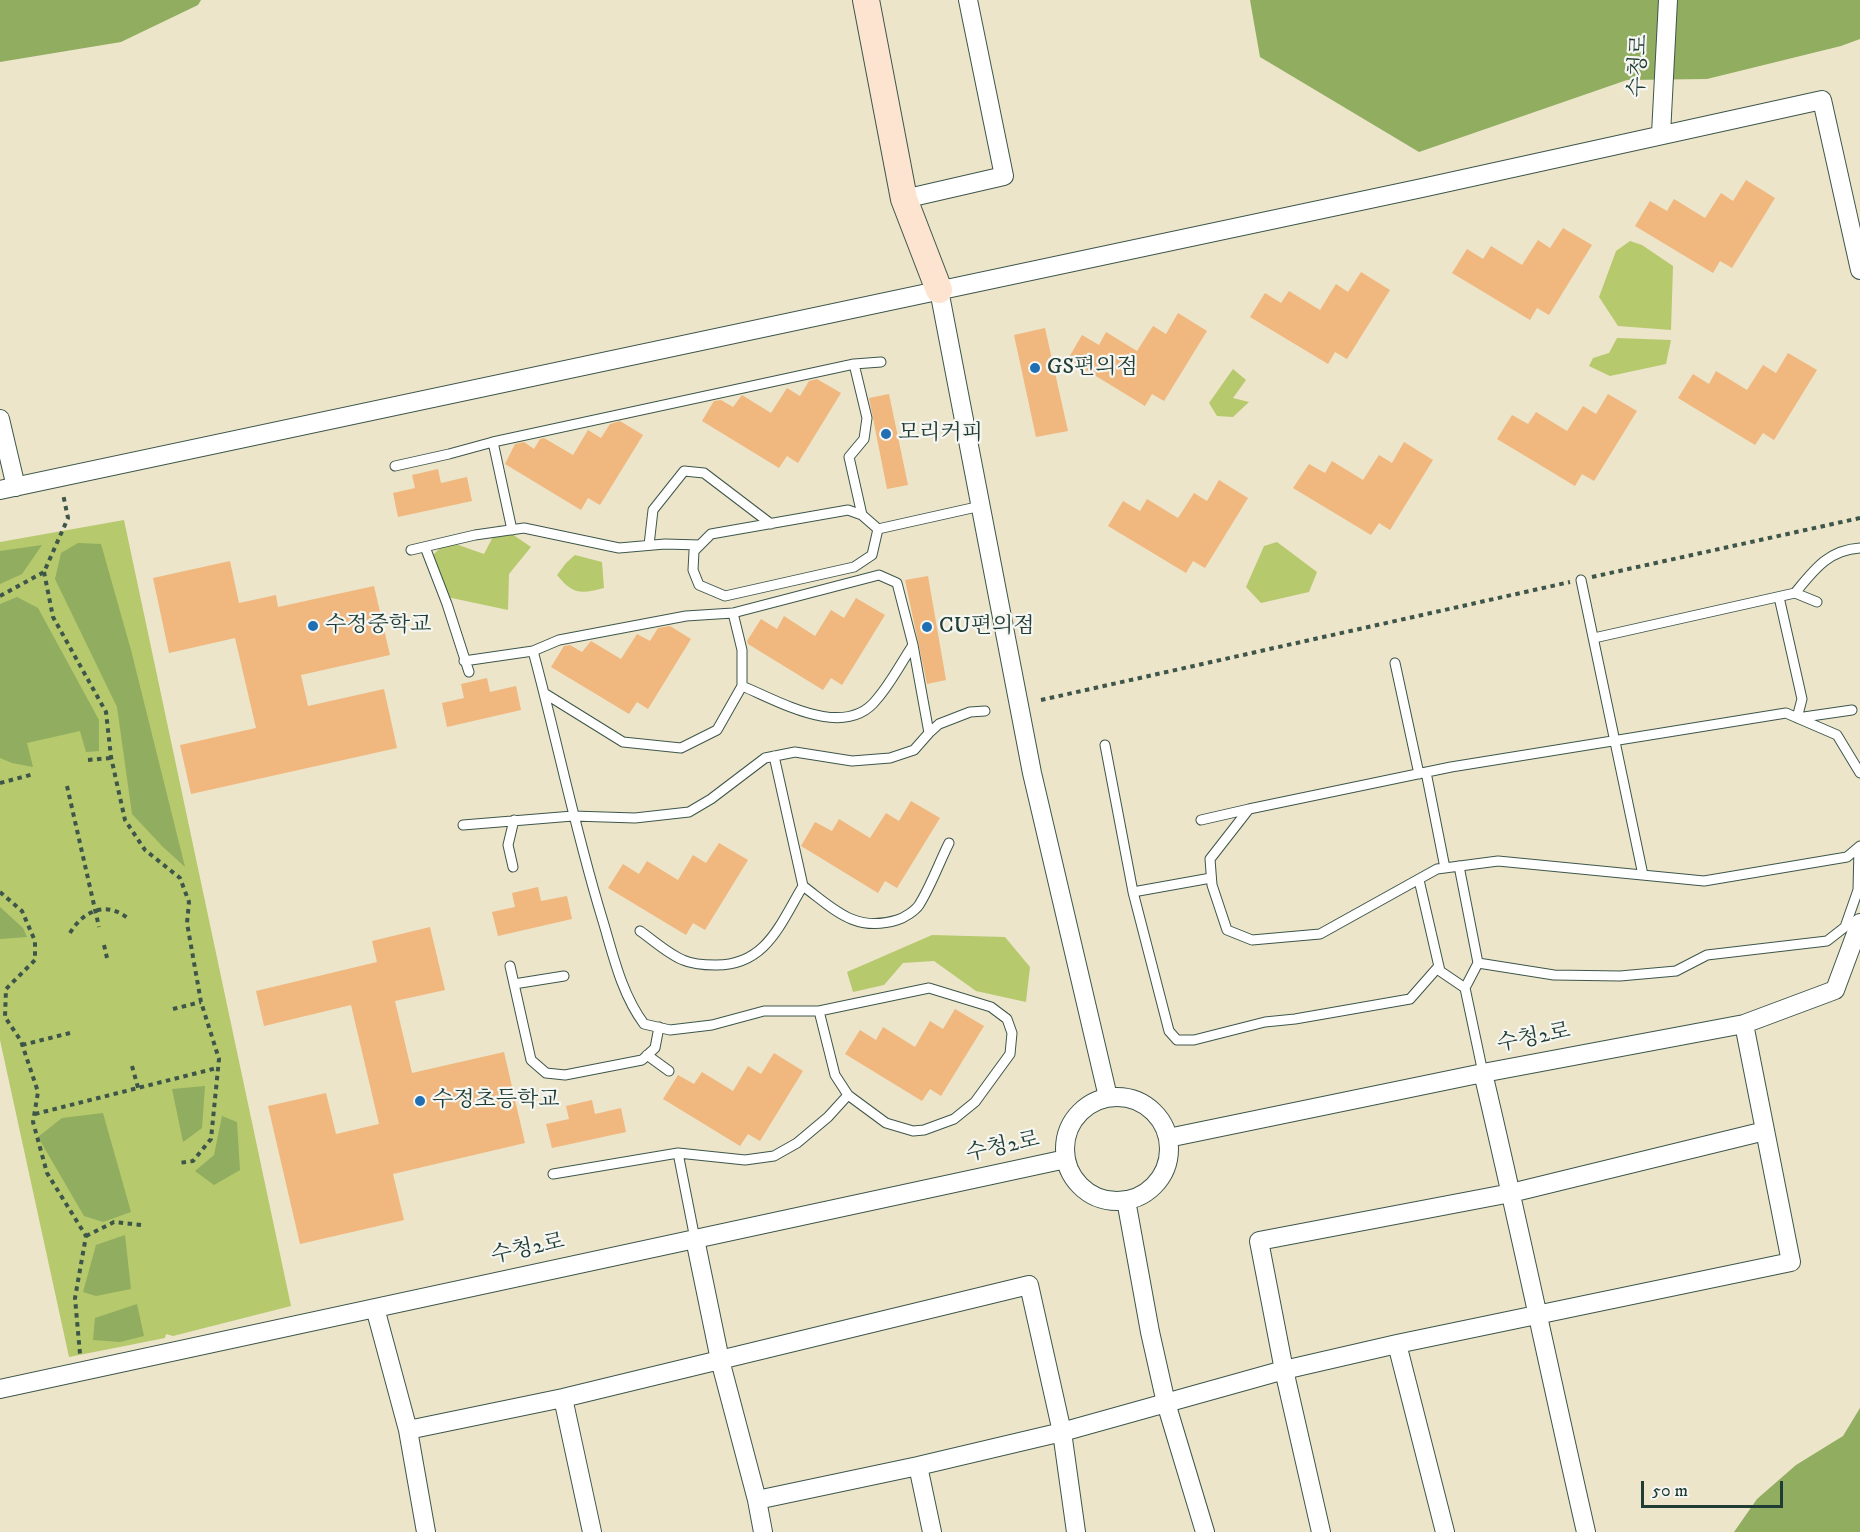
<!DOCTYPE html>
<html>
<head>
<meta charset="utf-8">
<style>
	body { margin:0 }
	#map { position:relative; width:1860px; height:1532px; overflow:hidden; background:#ece5ca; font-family:"IM FELL DW Pica",serif }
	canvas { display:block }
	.scale { position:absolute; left:1641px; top:1481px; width:142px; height:27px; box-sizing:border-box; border:3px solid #1f3d34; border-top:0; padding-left:8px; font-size:18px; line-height:21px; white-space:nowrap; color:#1f3d34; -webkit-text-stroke:4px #f6f6f2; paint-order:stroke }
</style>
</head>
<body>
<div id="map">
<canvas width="1860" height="1532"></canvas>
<div class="scale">50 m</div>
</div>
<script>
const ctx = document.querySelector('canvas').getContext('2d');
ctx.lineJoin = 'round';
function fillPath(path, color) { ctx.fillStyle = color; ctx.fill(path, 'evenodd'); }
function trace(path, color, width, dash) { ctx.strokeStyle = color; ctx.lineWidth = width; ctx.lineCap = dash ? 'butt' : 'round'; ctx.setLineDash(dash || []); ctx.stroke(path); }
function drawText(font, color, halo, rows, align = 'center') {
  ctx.font = font + ' "IM FELL DW Pica","Noto Serif KR",serif'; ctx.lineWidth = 4.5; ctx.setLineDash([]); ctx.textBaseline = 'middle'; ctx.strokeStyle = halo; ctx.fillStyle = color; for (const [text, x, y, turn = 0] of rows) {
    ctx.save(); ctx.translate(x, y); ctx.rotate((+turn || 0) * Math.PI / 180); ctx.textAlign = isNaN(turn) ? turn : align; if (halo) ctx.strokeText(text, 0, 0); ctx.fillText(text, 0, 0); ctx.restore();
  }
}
const green = new Path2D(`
	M1630,241L1642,245L1673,266L1671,330L1618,326L1599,297L1616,251Z
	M1617,338L1671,340L1666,364L1610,376L1589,366L1593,358L1609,353Z
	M1233,369L1246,380L1233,398L1249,402L1233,417L1217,416L1209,403Z
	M124,520L291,1306L173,1336L166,1334L165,1338L69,1357L0,1040V542Z
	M499,525L531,547L509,574L508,610L447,597L425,563L447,541L484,554Z
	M1277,542L1317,572L1309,592L1261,603L1246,587L1264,546Z
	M575,555L602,562L604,588C581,594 573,595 557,575L566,563Z
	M932,935L1005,937L1030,967L1026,1002L976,991L934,961L903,963L884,985L853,992L847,972Z`);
const forest = new Path2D(`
	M0,0H201L198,5L121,42L0,62Z
	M1250,0H1860V39L1841,46L1707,79L1627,80L1419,152L1260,57Z
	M78,543L101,544L131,650L185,867L163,847L132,814L117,707L55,579L61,553Z
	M42,545L22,574L0,584V551Z
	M17,597L38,608L99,720V751L86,752L80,731L27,743L33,767L12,763L0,758V604Z
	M0,907L23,928L27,937L0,939Z
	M205,1086L202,1128L183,1142L172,1089Z
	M103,1113L131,1212L103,1222L84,1216L38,1137L62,1118Z
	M222,1116L237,1122L240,1170L214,1185L195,1171L214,1155Z
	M125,1235L131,1289L96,1296L83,1292L96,1245Z
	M137,1304L144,1336L120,1342L93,1340L95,1318Z
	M1860,1408V1532H1734L1757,1499L1796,1465L1843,1436Z`);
const building = new Path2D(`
	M1746,180L1775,198L1732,268L1720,261L1713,273L1635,226L1650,201L1667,211L1674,199L1705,218L1721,193L1733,201Z
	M1563,228L1592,245L1549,315L1537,308L1530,320L1452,273L1467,249L1483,259L1491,246L1522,265L1538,240L1550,248Z
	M1361,272L1390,290L1347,359L1335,352L1328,364L1250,317L1265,293L1281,303L1289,291L1320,310L1336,284L1348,292Z
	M1178,313L1207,331L1164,401L1152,394L1145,406L1068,359L1082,335L1099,345L1106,332L1137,351L1153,326L1166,334Z
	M1045,328L1068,431L1036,437L1014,335Z
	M1788,353L1817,370L1774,440L1763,433L1755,445L1678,398L1693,374L1709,384L1716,371L1747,390L1763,365L1776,373Z
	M817,379L841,393L798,463L787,456L779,468L702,421L714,401L721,400L733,407L742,395L771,413L787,388L800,396L809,381Z
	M889,394L908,485L887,489L869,398Z
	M1608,394L1637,411L1594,481L1582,474L1575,486L1497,439L1512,415L1528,424L1536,412L1567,431L1583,406L1596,414Z
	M620,421L643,435L600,505L588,498L581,510L505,464L515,444L524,442L534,449L540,439L544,438L573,455L588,430L601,438L610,424Z
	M1404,442L1433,460L1390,530L1379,523L1371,535L1293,488L1309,464L1325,473L1332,461L1363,480L1379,455L1392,463Z
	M438,469L441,483L467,477L472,501L398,517L393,493L415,488L412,475Z
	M1219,480L1248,498L1205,568L1193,561L1186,573L1108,526L1123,501L1140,511L1147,499L1178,518L1194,493L1207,501Z
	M230,561L239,603L276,595L278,607L374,586L390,655L301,675L308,706L384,689L397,748L191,794L180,745L256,728L235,638L169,653L153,578Z
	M928,576L946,680L927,684L905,580Z
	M856,598L885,615L842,685L831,678L823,690L748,644L747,641L761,619L777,629L784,616L815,636L831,610L844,618Z
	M670,626L691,639L648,709L637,702L629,714L551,667L564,646L570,645L582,652L591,641L621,659L637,634L650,641L658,628Z
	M487,678L490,692L516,686L521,710L447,727L442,703L464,698L461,684Z
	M911,801L940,818L897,888L885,881L878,893L801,846L815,822L832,831L839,819L870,838L886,813L899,821Z
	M719,843L748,860L705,930L693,923L686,935L608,888L623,864L639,874L647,861L678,880L693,855L706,863Z
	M538,887L541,901L567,896L572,919L498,936L492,912L515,907L512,893Z
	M430,927L445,990L395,1001L412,1073L504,1052L525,1143L393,1174L404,1220L300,1244L268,1106L326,1093L336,1134L379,1124L351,1005L264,1026L256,991L377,962L372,941Z
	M955,1009L984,1026L941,1096L930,1089L922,1101L845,1054L860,1030L876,1040L883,1027L915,1047L930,1021L943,1029Z
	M774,1053L803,1071L760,1141L748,1134L740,1146L663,1099L678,1075L694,1084L702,1072L733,1091L748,1066L761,1074Z
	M592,1100L595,1114L621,1108L626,1132L552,1148L546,1124L569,1119L566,1106Z`);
const path = new Path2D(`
	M44,572L53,617L106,712L111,757L125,820L145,850L180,878L189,902L187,923L201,1002L219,1059L211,1139L193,1161L179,1163
	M1592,577L1860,518
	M0,596L44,572L68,518L63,494
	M1041,700L1570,582
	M88,760L111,758
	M0,783L34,774
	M67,786L99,927
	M0,892L22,911L35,941V960L6,989L5,1017L21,1041L38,1092L33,1122L47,1173L86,1236L75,1298L80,1354
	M70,933C84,910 107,900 130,920
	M104,945L107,958
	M173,1009L201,1002
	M22,1045L70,1033
	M132,1066L139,1091
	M35,1114L217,1068
	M86,1236L114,1222L141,1225`);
const lane = new Path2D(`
	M854,364L867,418L864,439L849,457L862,515
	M493,442L512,530
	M395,466L449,454L493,442L854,364L881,362
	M848,510L862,515L878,529L872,555L854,567L725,596L699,585L693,570L694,551L711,534Z
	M878,529L981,506
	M649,545L653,510L684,471L704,473L771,524
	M425,547L447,604L469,672
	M411,550L475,535L524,528L619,548L665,544L700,545
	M1581,580L1643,875
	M1795,593C1814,570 1828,550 1860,548
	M1779,597L1802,699L1797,718L1852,710
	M1594,638L1795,593L1817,602
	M533,651C557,740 575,830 602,918C613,954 621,993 644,1024L670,1030L712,1025L764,1011H819L929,988L991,1007L1007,1019L1012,1033L1010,1054L975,1102L954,1119L924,1130L913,1131L886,1123L848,1095L835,1075L819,1011
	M464,661L533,651L559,640L686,616L733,613L879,575L897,583L913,645L929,733
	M1395,663L1419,774
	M742,686C779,701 845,741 877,699C891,683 901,663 913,645
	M544,693L623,742L681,748L717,730L742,686V650L733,613
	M1105,745L1133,892L1169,1031L1177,1040H1194L1265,1022L1295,1019L1410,999L1439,966
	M774,756L803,886C834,909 855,933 897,920C904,918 915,911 919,905C931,886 939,863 949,843
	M1426,772L1445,868
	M1860,773L1837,735L1786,713L1451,767L1249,809L1210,859L1212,885L1227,930L1252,940L1320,934L1437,869L1498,861L1704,881L1847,857L1860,846
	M1201,820L1249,809
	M463,825L573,816L635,818L689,812L711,799L765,758L795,752L852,761L890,758L914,750L929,733L939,724L970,712L985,711
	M1459,866L1478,963L1465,988L1483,1073
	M513,867L508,845L514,820
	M1419,880L1440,971L1465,988
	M1133,892L1211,878
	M640,931C653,940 668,954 683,960C692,964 705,965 715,965C766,966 780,924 803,886
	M1478,963L1554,975L1620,976L1676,971L1707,955L1827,941L1845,927L1858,890L1859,847
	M510,966L531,1060L546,1073L565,1075L642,1060L655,1048L659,1027
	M514,984L564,976
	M647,1055L669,1071
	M678,1153L695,1239
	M553,1174L678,1153L745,1160L774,1156L797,1143L828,1117L848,1095`);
const street = new Path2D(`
	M1661,134L1668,0
	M904,199L1004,176L968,0
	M939,290L1032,773L1108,1097
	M0,419L16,487
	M0,490L1422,188L1822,100L1860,270
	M1483,1073C1519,1225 1551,1379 1586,1532
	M1065 1149a52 52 0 1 1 104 0a52 52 0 1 1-104 0Z
	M1168,1138L1483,1073L1744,1024L1835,990L1860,923
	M1126,1200L1150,1332L1166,1403L1205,1532
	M695,1239L720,1360L757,1500L763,1532
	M375,1308L408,1430L426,1532
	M1397,1344L1445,1532
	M0,1389L1066,1159
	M563,1398L592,1532
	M408,1430L563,1398L1029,1285L1062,1432L1076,1532
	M918,1466L932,1532
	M757,1500L918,1466L1062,1432L1284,1370L1397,1344L1791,1262L1744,1024
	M1321,1532L1284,1370L1259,1241L1511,1193L1765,1131`);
const secondary = new Path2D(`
	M866,0L904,199L939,290`);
const markers = [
	[1035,368,6,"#1f6fb2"],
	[886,434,6,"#1f6fb2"],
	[313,626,6,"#1f6fb2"],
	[927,627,6,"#1f6fb2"],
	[420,1101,6,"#1f6fb2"]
];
const streetNames = [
	["수청로",1640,66,-87],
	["수청2로",1534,1039,-11],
	["수청2로",1003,1148,-12],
	["수청2로",528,1250,-12]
];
const poiNames = [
	["GS편의점",1047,368],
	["모리커피",898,434],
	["수정중학교",325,626],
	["CU편의점",939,627],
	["수정초등학교",432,1101]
];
fillPath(green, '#b6c96d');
fillPath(forest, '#90ad60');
fillPath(building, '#f0b77f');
trace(lane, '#3e564a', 11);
trace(street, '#3e564a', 20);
trace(secondary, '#3e564a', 28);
trace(path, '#3e564a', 4, [4.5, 4.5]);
trace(lane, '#fff', 9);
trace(street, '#fff', 18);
trace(secondary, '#fde4d1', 26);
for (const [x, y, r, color] of markers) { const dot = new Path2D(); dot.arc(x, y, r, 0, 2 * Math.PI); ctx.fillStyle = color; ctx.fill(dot); trace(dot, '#f6f6f2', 2); }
drawText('22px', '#1f3d34', '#f6f6f2', streetNames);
drawText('22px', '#1f3d34', '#f6f6f2', poiNames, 'left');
</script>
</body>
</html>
